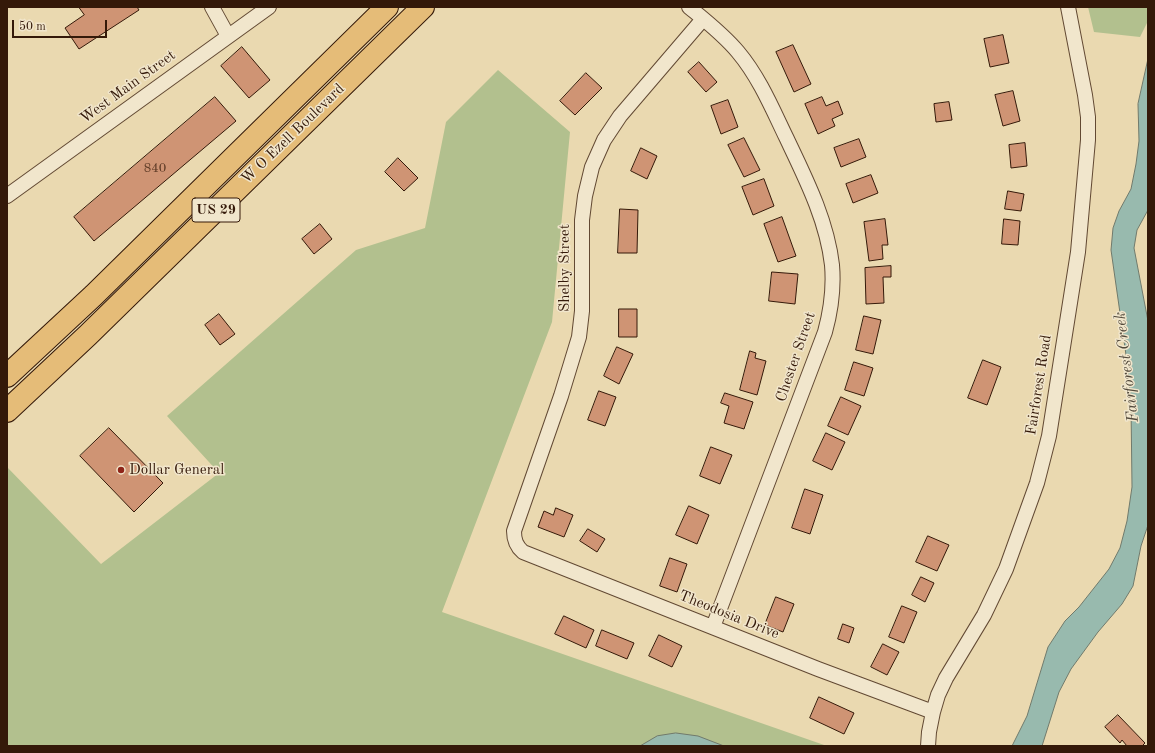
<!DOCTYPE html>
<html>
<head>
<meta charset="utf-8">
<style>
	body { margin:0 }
	#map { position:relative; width:1155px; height:753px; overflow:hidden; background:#ead9b0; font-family:"Old Standard TT",serif }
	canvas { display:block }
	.frame { position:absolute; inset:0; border:8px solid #341909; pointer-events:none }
	.scale { position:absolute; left:12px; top:20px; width:95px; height:18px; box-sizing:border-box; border:2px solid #341909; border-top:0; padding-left:5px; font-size:12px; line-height:14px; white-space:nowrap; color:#341909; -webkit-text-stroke:3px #f1e6cc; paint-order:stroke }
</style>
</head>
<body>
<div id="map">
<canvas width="1155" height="753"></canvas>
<div class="frame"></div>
<div class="scale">50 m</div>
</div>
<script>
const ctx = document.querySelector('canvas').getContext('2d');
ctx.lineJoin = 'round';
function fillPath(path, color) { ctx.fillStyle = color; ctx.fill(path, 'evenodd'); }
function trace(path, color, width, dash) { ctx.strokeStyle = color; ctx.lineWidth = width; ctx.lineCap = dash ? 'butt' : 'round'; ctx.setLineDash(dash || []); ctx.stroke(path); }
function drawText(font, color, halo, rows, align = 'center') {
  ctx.font = font + ' "Old Standard TT",serif'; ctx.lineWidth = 3; ctx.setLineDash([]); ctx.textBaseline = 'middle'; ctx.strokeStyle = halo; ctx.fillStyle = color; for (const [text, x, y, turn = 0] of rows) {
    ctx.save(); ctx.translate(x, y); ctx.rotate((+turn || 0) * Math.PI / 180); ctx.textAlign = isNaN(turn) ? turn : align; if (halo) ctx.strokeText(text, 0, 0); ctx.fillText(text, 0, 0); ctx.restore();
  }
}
const green = new Path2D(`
	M1088,7H1148V21L1140,37L1094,32Z
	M498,70L570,132L552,322L442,612L827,746H7V467L101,564L219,473L167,416L356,250L425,228L446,122Z`);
const water = new Path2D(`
	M1148,59V210L1137,230L1134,248L1148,321V525L1141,546L1133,586L1122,604L1098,632L1071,669L1059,692L1042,746H1012L1027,716L1048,647L1065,621L1079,607L1109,569L1120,548L1127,521L1132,487L1131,405L1127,362L1111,250L1113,228L1119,211L1131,189L1136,164L1139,141L1138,104Z
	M676,733L698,736L724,746H640L657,736Z`);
const building = new Path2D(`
	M79,7H137L139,10L79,49L65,28L84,15Z
	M1003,35L1009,63L990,67L984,39Z
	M793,45L811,84L794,92L776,52Z
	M242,47L270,80L249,98L221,66Z
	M699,62L717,82L706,92L688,72Z
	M586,73L602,88L575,115L560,101Z
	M1013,91L1020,121L1003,126L995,95Z
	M215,97L236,121L94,241L74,217Z
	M822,97L826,106L838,101L843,114L832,119L835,126L818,134L805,104Z
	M728,100L738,127L721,134L711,106Z
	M949,102L952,120L936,122L934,104Z
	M744,138L760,170L744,177L728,145Z
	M859,139L866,157L841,167L834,148Z
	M1025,143L1027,166L1011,168L1009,145Z
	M641,148L657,156L647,179L631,171Z
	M398,158L418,178L404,191L385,172Z
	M871,175L878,193L853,203L846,184Z
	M764,179L774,206L753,215L742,187Z
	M1008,191L1024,194L1021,211L1005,209Z
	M620,209L638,210L637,253H618Z
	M782,217L796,256L778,262L764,224Z
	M885,219L888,245H882L883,259L869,261L864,222Z
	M1004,219L1020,221L1018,245L1002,244Z
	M320,224L332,239L314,254L302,239Z
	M891,266V277H883L884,303L866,304L865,268Z
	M772,272L798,274L795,304L769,301Z
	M619,309H637V337H619Z
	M219,314L235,334L220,345L205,325Z
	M864,316L881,320L873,354L856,350Z
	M617,347L633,354L619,384L604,376Z
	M750,351L756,353L755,358L766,361L757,395L740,390Z
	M983,360L1001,367L987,405L968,398Z
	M854,362L873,368L864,396L845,390Z
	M599,391L616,397L605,426L588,420Z
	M725,393L753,402L744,429L724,423L729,406L721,403Z
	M841,397L861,406L848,435L828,426Z
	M109,428L163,483L134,512L80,456Z
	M826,433L845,442L832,470L813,461Z
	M711,447L732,455L720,484L700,476Z
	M805,489L823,495L810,534L792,528Z
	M689,506L709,515L697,544L676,535Z
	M556,508L573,515L564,537L538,527L544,511L553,515Z
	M588,529L605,539L597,552L580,541Z
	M928,536L949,545L937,571L916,562Z
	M670,558L687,564L677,592L660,586Z
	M921,577L934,583L925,602L912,595Z
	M776,597L794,604L783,632L765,625Z
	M902,606L917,612L904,643L889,637Z
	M564,616L594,630L586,648L555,634Z
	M843,624L854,628L849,643L838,639Z
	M602,630L634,643L627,659L596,646Z
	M659,635L682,646L672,667L649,656Z
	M883,644L899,652L887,675L871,667Z
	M819,697L854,713L844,734L810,718Z
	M1118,715L1145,743L1142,746H1127L1122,740L1120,743L1105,727Z`);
const street = new Path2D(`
	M212,7L228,36
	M689,7C706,21 724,35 738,52C759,77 772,108 786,137C805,177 827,220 832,265C834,288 831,310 825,332L713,627
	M703,19L620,116L604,140L592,167L585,196L582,220V311L579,337L561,396L514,531C514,540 516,546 523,552L818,669L933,712
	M7,196L269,7
	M928,746L929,732L933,712L938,695L946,678L984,615L1006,569L1037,483L1049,436L1078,252L1088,140V117L1085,95L1068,7`);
const primary = new Path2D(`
	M7,376L94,295L387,7
	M7,411L88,335L423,7`);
const markers = [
	[121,470,4,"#8f2418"]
];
const numberNames = [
	["840",155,169]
];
const shields = [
	[216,210,48]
];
const shieldNames = [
	["US 29",216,210]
];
const streetNames = [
	["West Main Street",128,87,-36],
	["W O Ezell Boulevard",293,134,-44],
	["Shelby Street",565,268,-90],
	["Chester Street",796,357,-71],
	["Fairforest Road",1039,385,-81],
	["Theodosia Drive",729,615,22]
];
const poiNames = [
	["Dollar General",129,470]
];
const waterNames = [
	["Fairforest Creek",1127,367,-97]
];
fillPath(green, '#b2c08e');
fillPath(water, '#98baae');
trace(water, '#707a6c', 1);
fillPath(building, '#cf9474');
trace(building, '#341909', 1);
trace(street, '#624933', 16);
trace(primary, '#341909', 24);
trace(street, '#f1e6cc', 14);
trace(primary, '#e5bc78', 22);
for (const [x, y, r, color] of markers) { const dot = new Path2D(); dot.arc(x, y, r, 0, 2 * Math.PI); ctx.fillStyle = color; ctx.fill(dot); trace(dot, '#f1e6cc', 1.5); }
drawText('13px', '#5b3824', null, numberNames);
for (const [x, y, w] of shields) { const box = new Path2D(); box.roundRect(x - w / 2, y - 12, w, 24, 3); ctx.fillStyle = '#f1e6cc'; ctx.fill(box); trace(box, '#341909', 1); }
drawText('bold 14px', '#341909', null, shieldNames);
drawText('15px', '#341909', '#f1e6cc', streetNames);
drawText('15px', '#341909', '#f1e6cc', poiNames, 'left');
drawText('italic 16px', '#52493b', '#f1e6cc', waterNames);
</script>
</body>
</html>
